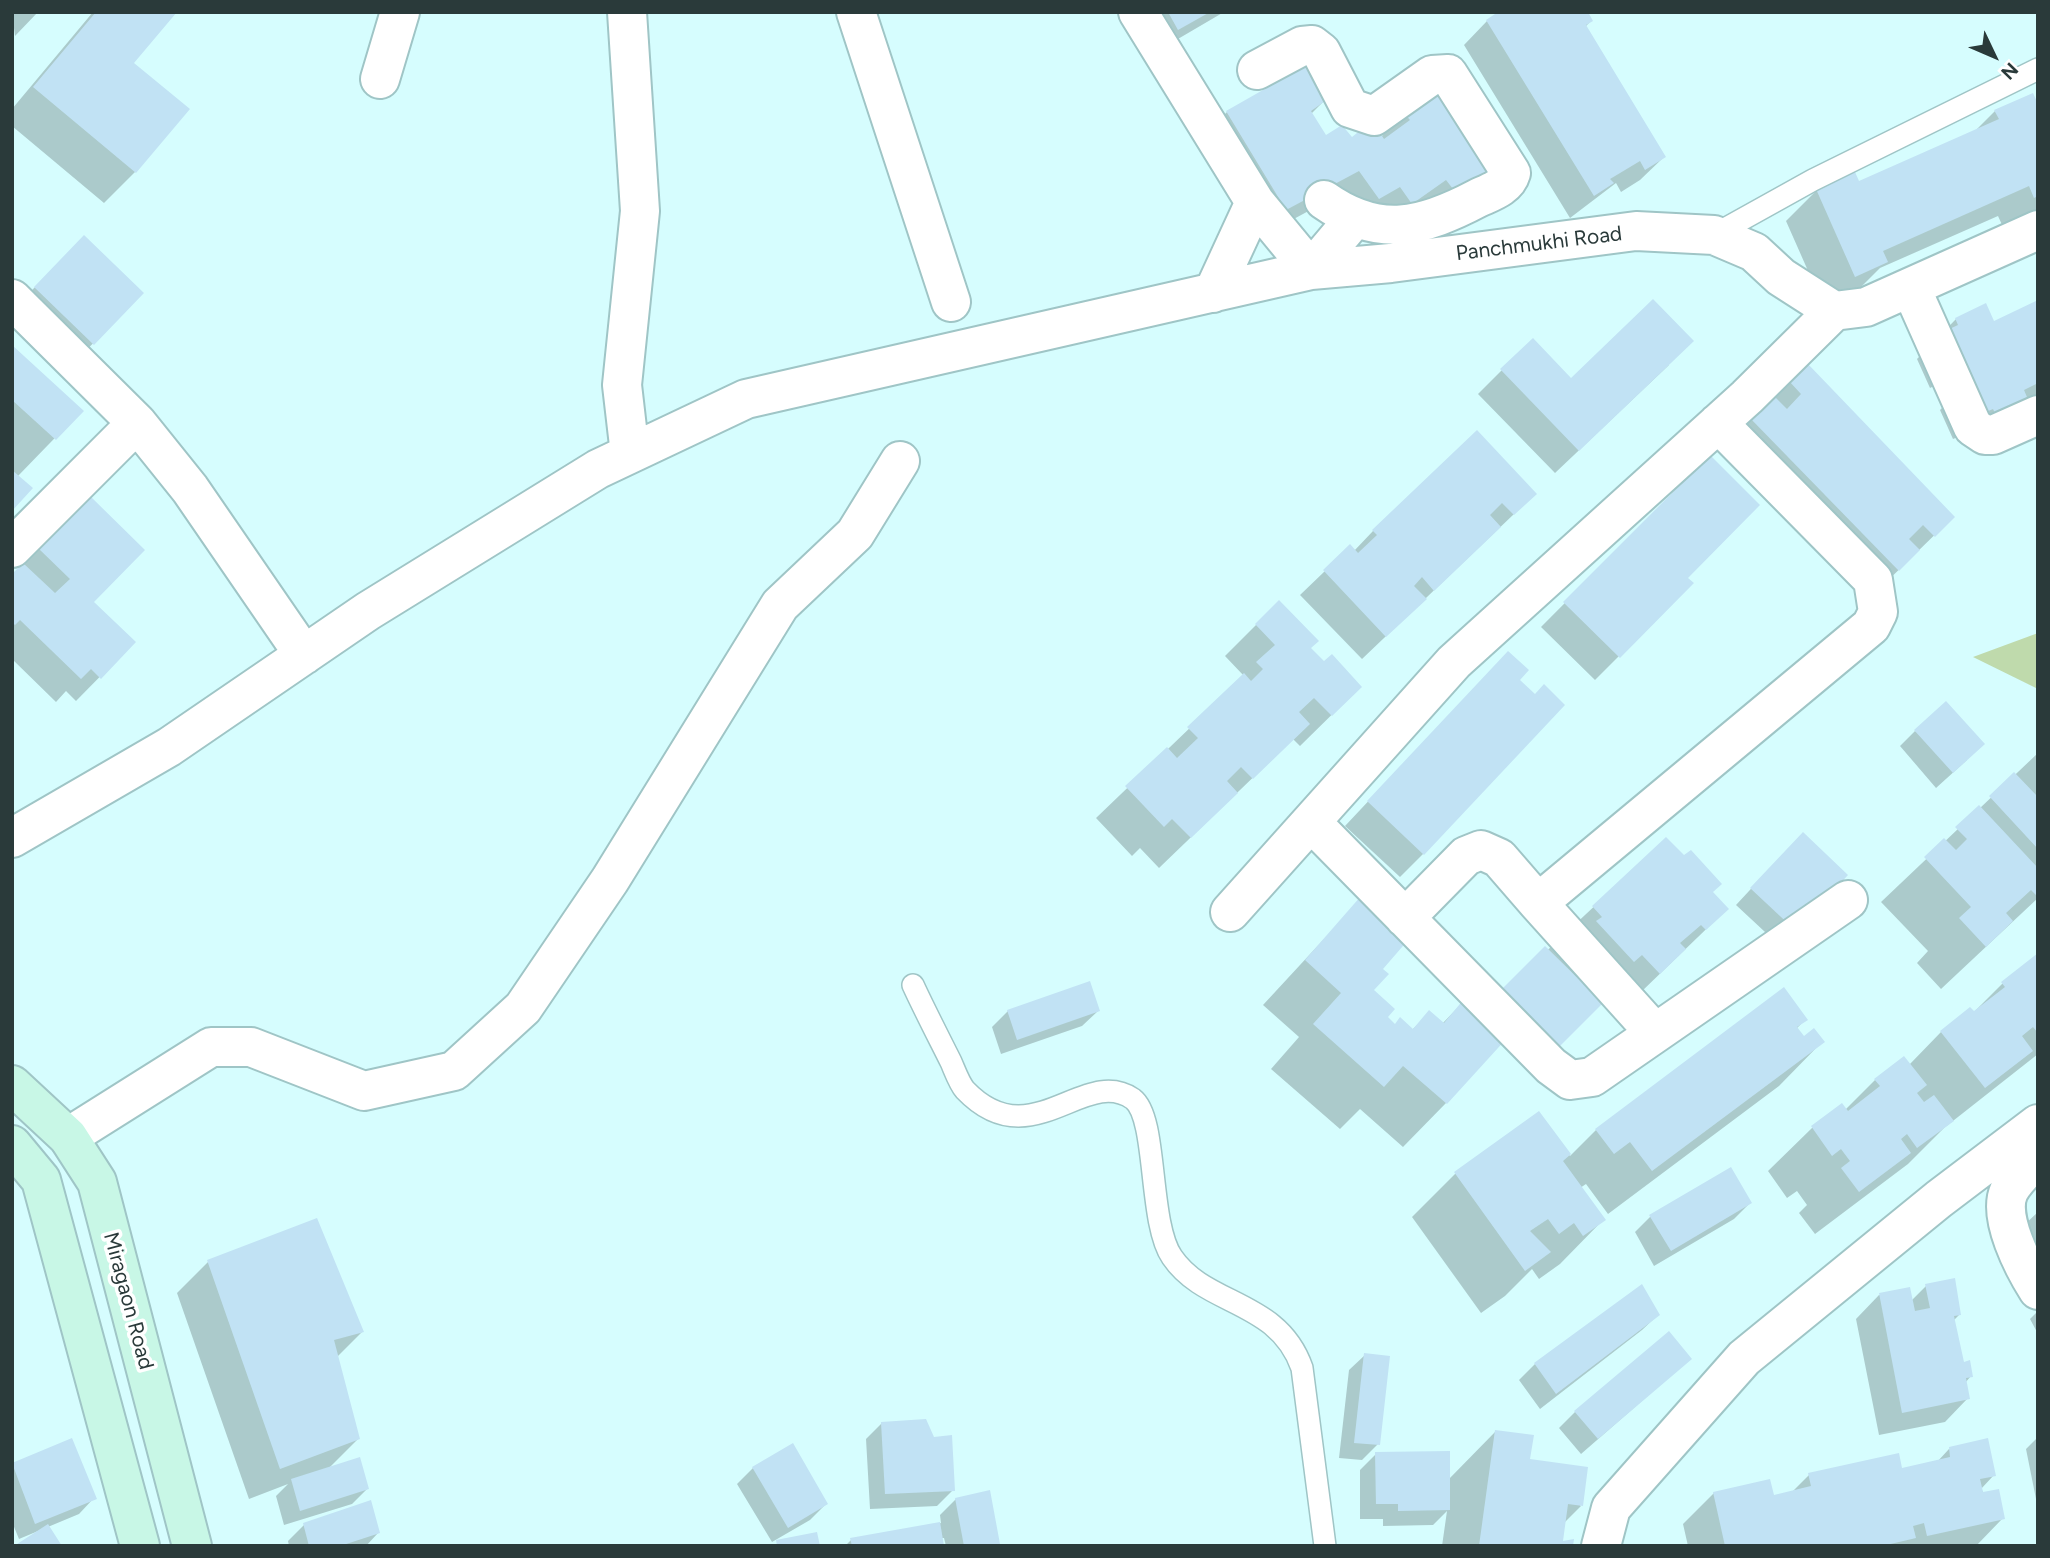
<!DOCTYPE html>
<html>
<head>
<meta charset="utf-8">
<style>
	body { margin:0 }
	#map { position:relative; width:2050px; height:1558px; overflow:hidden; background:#d6fdfe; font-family:Figtree,sans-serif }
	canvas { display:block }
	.frame { position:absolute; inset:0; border:14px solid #2a3a3a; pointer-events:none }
	.north { position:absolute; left:1959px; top:21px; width:70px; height:70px; -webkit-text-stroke:5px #fff; paint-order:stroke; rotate:134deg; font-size:19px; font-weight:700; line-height:28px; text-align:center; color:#2a3a3a }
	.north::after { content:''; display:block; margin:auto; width:24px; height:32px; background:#2a3a3a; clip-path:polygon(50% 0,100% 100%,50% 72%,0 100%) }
</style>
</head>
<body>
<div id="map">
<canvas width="2050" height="1558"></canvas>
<div class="frame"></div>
<div class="north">N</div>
</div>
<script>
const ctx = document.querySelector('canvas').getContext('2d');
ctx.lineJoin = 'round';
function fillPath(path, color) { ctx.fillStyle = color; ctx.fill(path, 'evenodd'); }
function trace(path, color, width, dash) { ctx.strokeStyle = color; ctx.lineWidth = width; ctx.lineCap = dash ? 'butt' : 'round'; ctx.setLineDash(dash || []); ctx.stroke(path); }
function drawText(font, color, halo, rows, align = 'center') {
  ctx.font = font + ' Figtree,sans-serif'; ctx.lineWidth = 7; ctx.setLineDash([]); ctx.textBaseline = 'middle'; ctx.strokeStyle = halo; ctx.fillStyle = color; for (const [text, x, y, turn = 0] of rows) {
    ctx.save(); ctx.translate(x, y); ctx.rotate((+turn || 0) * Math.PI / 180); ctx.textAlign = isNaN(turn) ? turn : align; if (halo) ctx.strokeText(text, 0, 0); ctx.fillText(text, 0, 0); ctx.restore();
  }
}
const green = new Path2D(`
	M2038,633V689L1973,657Z`);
const shadow = new Path2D(`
	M12,12H38L15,36Z
	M93,12H174L132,63L135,172L104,203L12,126V109Z
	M1131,12H1224L1154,53Z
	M1487,21H1591L1585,27L1664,157L1640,180L1621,192L1616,183L1570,218L1464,45Z
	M1313,63L1330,95L1311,114L1325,138L1381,137L1404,113L1440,86L1466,198L1348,229L1327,201L1255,240L1196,143L1227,112Z
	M2038,109V212L2003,227L1998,216L1880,268L1855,293L1824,307L1786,221L1817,190L1858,183L1975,131L1995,111Z
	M60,261L142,293L69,368L12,311Z
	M2038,302V405L1953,439L1940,410L1948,402L1940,383L1930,388L1917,359L1956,319L1993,323Z
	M12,347L81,411L17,477L12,509Z
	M1669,365L1555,473L1478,394L1502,370L1571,380Z
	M1807,366L1953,517L1874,594L1728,443Z
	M1710,457L1686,578L1692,583L1595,680L1541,627Z
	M1535,494L1362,659L1300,595L1350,547L1354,551L1373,531Z
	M89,498L92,602L134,642L76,701L66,691L56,702L12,659V576Z
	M1279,602L1309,648L1324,664L1360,687L1300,746L1293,739L1159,868L1140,848L1132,856L1096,818L1244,676L1225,656Z
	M1485,677L1517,680L1423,854L1400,877L1345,826Z
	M1915,731L1967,760L1936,788L1900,746Z
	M2038,753V898L1941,989L1917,963L1928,951L1881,902Z
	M1666,839L1727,909L1640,993L1602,1002L1543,1060L1488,1006Z
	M1787,850L1845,875L1779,945L1736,905Z
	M1361,899L1380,969L1372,990L1385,1017L1395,1025L1412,1030L1430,1012L1442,1024L1464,1001L1446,1103L1403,1147L1360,1109L1340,1129L1271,1069L1299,1037L1263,1005Z
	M2038,956V1054L1944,1128L1908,1164L1815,1234L1799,1213L1807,1205L1797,1191L1787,1198L1768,1171L1812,1128L1841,1105L1845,1110L1875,1080L1909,1065L1941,1032L1973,1013L2002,984Z
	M1008,1011H1098L1082,1026L1001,1054L992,1027Z
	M1806,1019L1796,1029L1804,1038L1822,1042L1779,1086L1608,1214L1586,1184L1580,1188L1603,1220L1560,1264L1539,1279L1532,1269L1505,1296L1481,1313L1412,1217L1456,1173L1539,1113L1570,1156L1596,1130Z
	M1750,1203L1734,1219L1654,1266L1635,1232L1651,1216Z
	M2038,1212V1290L2008,1240Z
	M208,1262L362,1332L337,1357L358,1439L328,1469L367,1489L352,1504L284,1525L276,1496L288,1484L249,1499L177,1293Z
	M1926,1286L1960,1314L1954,1320L1962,1364L1971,1376L1965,1383L1968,1398L1945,1422L1879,1435L1856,1319L1879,1295L1911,1301Z
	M2038,1311V1334L2030,1319Z
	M1658,1315L1642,1330L1540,1409L1519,1380L1535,1364Z
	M1365,1355L1378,1444L1362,1460L1339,1458L1349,1370Z
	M1690,1359L1581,1454L1559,1428L1575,1412Z
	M882,1423L953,1490L937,1506L870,1509L866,1439Z
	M1495,1432L1581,1506L1564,1523L1561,1543L1572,1546H1442L1447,1511L1433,1525L1383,1526V1519H1360V1470L1376,1454L1449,1479Z
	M2038,1437V1504H2037L2026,1449Z
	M71,1440L94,1498L79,1514L19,1539L12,1522V1464Z
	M1949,1449L1994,1475L1981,1489L2003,1518L1976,1546H1688L1683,1524L1714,1493L1772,1497L1791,1493L1809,1475L1901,1470L1937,1462Z
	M753,1468L826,1504L810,1520L772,1542L737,1484Z
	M956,1499L998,1543L996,1546H946L944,1538H941L942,1546H845L851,1540L941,1523L940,1515Z
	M304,1525L378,1533L366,1546H289L288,1541Z`);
const building = new Path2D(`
	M96,12H177L134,63L190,109L136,173L33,87Z
	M1168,12H1210L1178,30Z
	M1498,12H1588L1593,21L1586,25L1666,157L1645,170L1640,161L1610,179L1614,183L1594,196L1486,20Z
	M1314,61L1332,96L1311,111L1326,135L1342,125L1352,137L1372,121L1384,139L1410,120L1403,112L1440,84L1500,167L1457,194L1446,180L1412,204L1400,187L1379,199L1359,171L1286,210L1226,111Z
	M2033,93L2038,104V196L2034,198L2029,186L1883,251L1888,262L1855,277L1816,189L1855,172L1859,181L1999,119L1994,110Z
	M84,235L144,293L94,345L34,287Z
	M1653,299L1694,341L1579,451L1500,369L1533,338L1571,378Z
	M2038,300V383L2024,390L2029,402L1997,417L1993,409L1976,416L1939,334L1958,325L1955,318L1986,303L1994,321Z
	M12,345L84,411L56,440L12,400Z
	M1807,363L1955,517L1935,537L1923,525L1909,539L1920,550L1899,571L1750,418L1774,396L1787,409L1801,394L1789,381Z
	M1477,430L1537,494L1514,515L1502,503L1490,515L1501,527L1434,591L1422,577L1414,586L1427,599L1386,637L1323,570L1350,544L1358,553L1377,535L1372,530Z
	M1710,455L1760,505L1688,578L1694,583L1620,658L1563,602Z
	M12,470L33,488L12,511Z
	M89,495L145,550L94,602L136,642L101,679L91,669L81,679L20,620L15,625L12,622V574L23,563L55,593L70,579L38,548Z
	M1279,600L1319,641L1311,648L1324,661L1332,654L1362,687L1332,716L1314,698L1299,712L1310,724L1253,779L1241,767L1227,781L1238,793L1191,838L1172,819L1164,827L1125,786L1167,747L1177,758L1198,738L1187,727L1244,673L1251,681L1263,669L1256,662L1275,645L1255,624Z
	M1508,651L1529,670L1520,680L1535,694L1544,684L1565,705L1424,855L1367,801Z
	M1946,701L1985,744L1953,773L1914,730Z
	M2014,772L2038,797V849L1989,796Z
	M1979,805L2038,868V897L2031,890L2006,913L2013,921L1986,947L1959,918L1971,907L1924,857L1944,838L1956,850L1967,839L1955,827Z
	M1803,832L1848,875L1796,931L1750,888Z
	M1666,837L1684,855L1691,850L1722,884L1713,892L1729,909L1706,930L1701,925L1680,943L1686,949L1660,974L1642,955L1634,962L1596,921L1602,917L1592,906Z
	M1361,896L1409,939L1383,969L1389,974L1374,990L1395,1009L1388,1017L1395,1024L1400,1017L1413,1029L1429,1010L1444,1023L1464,999L1508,1037L1447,1104L1403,1066L1384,1087L1313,1024L1341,993L1305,960Z
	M1545,946L1603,1003L1560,1046L1502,989Z
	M2038,953V1033L2033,1027L2022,1036L2033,1051L1985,1088L1940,1031L1970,1007L1974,1011L2005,987L2001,982Z
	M1090,981L1100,1011L1017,1040L1007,1010Z
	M1784,987L1808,1020L1797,1027L1804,1036L1814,1028L1825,1042L1652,1171L1630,1142L1614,1154L1595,1129Z
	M1904,1056L1927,1085L1917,1093L1924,1102L1934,1095L1954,1121L1917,1148L1907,1134L1901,1139L1911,1153L1859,1192L1841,1168L1850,1161L1841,1149L1832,1156L1811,1126L1842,1103L1848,1111L1880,1086L1874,1079Z
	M1539,1111L1571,1154L1563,1161L1606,1220L1583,1236L1574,1223L1559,1234L1548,1219L1530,1231L1551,1252L1525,1271L1454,1172Z
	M1731,1167L1752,1203L1671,1251L1649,1215Z
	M317,1218L364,1332L334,1340L360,1439L280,1469L207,1260Z
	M1955,1278L1961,1315L1954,1316L1964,1362L1970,1360L1973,1377L1966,1378L1970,1399L1902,1413L1879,1293L1910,1287L1915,1311L1930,1308L1925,1284Z
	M1642,1284L1660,1315L1556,1394L1534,1363Z
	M1669,1331L1692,1359L1598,1439L1574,1411Z
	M1364,1353L1390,1356L1380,1445L1354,1443Z
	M926,1419L934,1437L952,1435L955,1491L885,1494L881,1422Z
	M1495,1430L1534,1435L1530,1459L1588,1467L1583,1506L1568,1504L1563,1541L1574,1539L1573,1546H1479Z
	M72,1438L97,1499L35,1524L12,1463Z
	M1988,1438L1996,1476L1980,1479L1983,1492L1999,1489L2005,1519L1927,1536L1924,1523L1913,1526L1916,1538L1882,1546H1725L1713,1492L1770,1479L1774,1495L1811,1486L1808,1473L1899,1453L1902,1468L1950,1457L1949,1447Z
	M793,1443L828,1504L788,1528L752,1467Z
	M1450,1451V1510L1398,1511V1504H1376L1375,1452Z
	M360,1457L369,1489L300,1511L291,1479Z
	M990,1490L1000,1544L964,1546L955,1498Z
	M371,1500L380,1533L340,1546H309L303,1523Z
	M940,1522L944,1546H852L850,1538Z
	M48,1524L62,1546H14Z
	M817,1532L820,1546H777L776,1540Z`);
const service = new Path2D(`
	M1714,235L1813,180L2038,69
	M913,985C925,1011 938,1036 951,1062C955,1071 959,1083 965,1090C1031,1159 1084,1065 1133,1099C1158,1118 1148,1222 1172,1257C1206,1307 1278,1299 1302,1368L1325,1546`);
const minor = new Path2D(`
	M627,12L640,211L622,385L630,454
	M856,12L951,302
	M1138,12L1255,202L1311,270L1391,263L1636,231L1714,235L1754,252L1781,277L1834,311L1866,307L2038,230
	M1257,70L1302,46L1312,45L1321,52L1350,108L1374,116L1432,75L1448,74L1511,173C1507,187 1491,192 1478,198C1423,227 1379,239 1324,200
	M380,79L400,12
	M1911,288L1973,427L1985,435H1993L2038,415
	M1213,293L1255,202
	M12,299L137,423L12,548
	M137,423L190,489L304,655
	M1311,822L1551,1066L1570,1080L1592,1077L1848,900
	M12,838L169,747L368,611L598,469L746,399L1311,270L1354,219
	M1230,912L1454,662L1747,397L1834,311
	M1405,918L1466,856L1481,850L1499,858L1538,903
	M1655,1033L1538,903L1871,626L1878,612L1873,580L1718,423
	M68,1137L211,1047H251L364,1091L454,1071L523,1008L610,880L780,605L855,534L900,461
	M2038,1157C2029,1167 2015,1179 2009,1191C1997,1217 2024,1268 2038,1290
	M1601,1546L1611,1508L1744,1358L1939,1199L2038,1124`);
const secondary = new Path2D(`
	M12,1085L68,1137L97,1182L192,1546
	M12,1145L41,1180L140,1546`);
const streetNames = [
	["Panchmukhi Road",1539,244,-7],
	["Miragaon Road",128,1301,75]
];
fillPath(green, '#bfdaac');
fillPath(shadow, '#0003');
fillPath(building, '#c1e2f4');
trace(service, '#9fc5c6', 24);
trace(minor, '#9fc5c6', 42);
trace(secondary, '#9fc5c6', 42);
trace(service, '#fff', 21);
trace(minor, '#fff', 38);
trace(secondary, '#c8f7e6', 38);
drawText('21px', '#2a3a3a', '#fff', streetNames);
</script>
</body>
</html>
